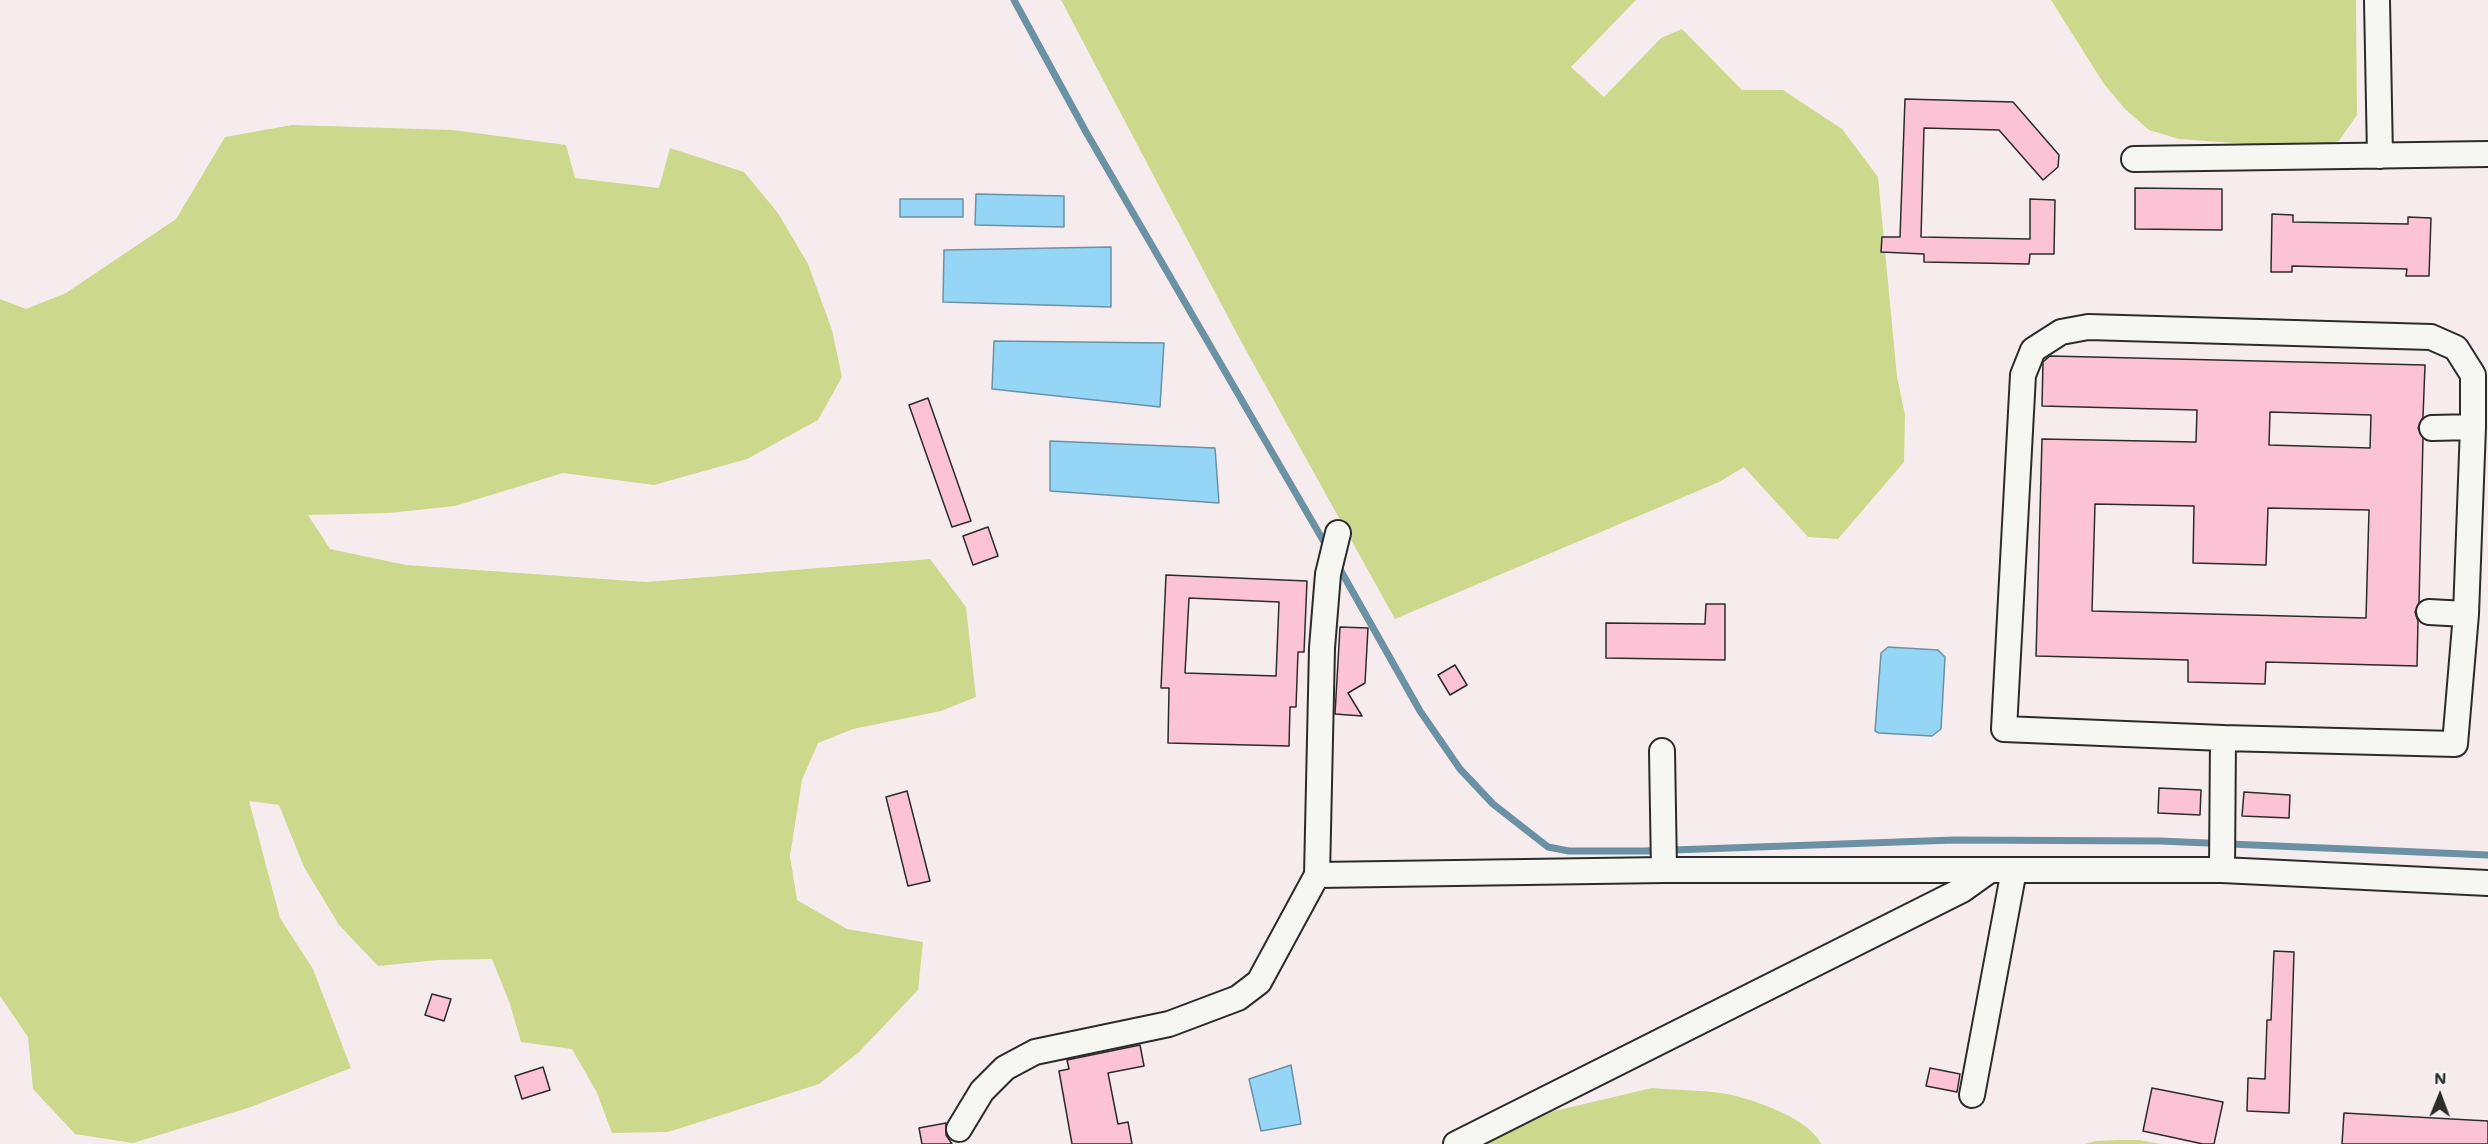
<!DOCTYPE html>
<html>
<head>
<meta charset="utf-8">
<style>
	body { margin:0 }
	#map { position:relative; width:2488px; height:1144px; overflow:hidden; background:#f7eced; font-family:Mali,sans-serif }
	canvas { display:block }
	.north { position:absolute; left:2410px; top:1066px; width:60px; height:60px; -webkit-text-stroke:4px #f6f6f2; paint-order:stroke; rotate:1deg; font-size:16px; font-weight:700; line-height:24px; text-align:center; color:#2b2b2b }
	.north::after { content:''; display:block; margin:auto; width:21px; height:27px; background:#2b2b2b; clip-path:polygon(50% 0,100% 100%,50% 72%,0 100%) }
</style>
</head>
<body>
<div id="map">
<canvas width="2488" height="1144"></canvas>
<div class="north">N</div>
</div>
<script>
const ctx = document.querySelector('canvas').getContext('2d');
ctx.lineJoin = 'round';
function fillPath(path, color) { ctx.fillStyle = color; ctx.fill(path, 'evenodd'); }
function trace(path, color, width, dash) { ctx.strokeStyle = color; ctx.lineWidth = width; ctx.lineCap = dash ? 'butt' : 'round'; ctx.setLineDash(dash || []); ctx.stroke(path); }
const green = new Path2D(`
	M1061,0H1636L1571,67L1604,97L1661,38L1682,29L1742,90H1783L1842,129L1878,177L1897,377L1905,415L1904,462L1838,539L1808,537L1744,467L1719,482L1395,619L1237,334Z
	M2051,0H2356L2357,115L2339,141L2308,148L2275,146L2179,139L2149,130L2125,109L2104,84Z
	M292,125L453,130L566,145L575,178L659,188L670,148L744,172L778,213L808,264L832,330L842,377L818,420L747,459L654,485L563,473L455,506L389,513L308,515L330,549L406,565L646,582L930,559L966,607L976,697L941,711L853,729L818,743L802,780L790,856L797,900L847,929L923,942L918,990L859,1052L819,1084L668,1132L612,1133L597,1093L572,1049L521,1042L510,1004L492,959L438,960L378,966L339,925L304,867L279,805L249,801L280,918L313,969L351,1068L248,1108L133,1143L75,1134L33,1089L28,1037L0,996V299L26,309L66,293L176,219L225,137Z
	M1652,1088C1675,1090 1699,1090 1721,1093C1748,1097 1810,1118 1821,1144H1485L1554,1111Z
	M2117,1140H2139L2161,1144H2085L2096,1141Z`);
const water = new Path2D(`
	M976,194L1064,196V227L975,225Z
	M900,199H963V217H900Z
	M1111,247V307L943,302L944,250Z
	M994,341L1164,343L1160,407L992,389Z
	M1050,441L1215,448L1219,503L1050,491Z
	M1888,647L1938,650L1945,657L1941,729L1932,736L1879,733L1875,731L1881,653Z
	M1291,1065L1301,1124L1261,1131L1249,1079Z`);
const stream = new Path2D(`
	M1014,0L1086,132L1327,547
	M1337,564L1420,711L1460,769L1493,804L1548,847L1569,851H1645L1954,840L2160,841L2488,855`);
const building = new Path2D(`
	M1905,99L2013,102L2059,155L2058,167L2043,180L1999,130L1924,128L1921,237L2030,239V199L2055,200L2054,254H2030L2029,264L1924,262V254L1881,252L1882,237H1900Z
	M2135,188L2222,189V230L2135,229Z
	M2272,214L2293,215V222L2408,224V217L2431,218L2429,276H2406L2407,269L2292,266V272H2271Z
	M2050,356L2425,365L2423,417L2418,428L2423,438L2419,603L2415,612L2418,621L2417,666L2266,662L2265,684L2188,682V660L2036,656L2042,439L2196,442L2197,410L2042,406L2043,362ZM2270,412L2371,415L2370,448L2269,445ZM2095,504L2194,506L2193,563L2266,565L2268,508L2369,510L2366,618L2092,611Z
	M928,398L971,521L952,527L909,405Z
	M988,527L998,556L973,565L963,536Z
	M1166,575L1307,581L1304,652H1298L1296,707H1290L1289,746L1168,743L1169,688H1161ZM1189,598L1279,602L1276,676L1185,673Z
	M1706,604H1725V660L1606,658V623L1705,624Z
	M1340,627L1368,628L1365,683L1348,693L1362,716L1335,714Z
	M1455,665L1467,685L1450,695L1438,675Z
	M2159,788L2201,790L2200,815L2158,813Z
	M907,791L930,881L908,886L886,797Z
	M2244,792L2290,795L2289,818L2242,816Z
	M2274,951L2294,952L2289,1113L2247,1111L2248,1078L2265,1079L2267,1020H2271Z
	M432,994L451,999L444,1021L425,1015Z
	M1140,1045L1144,1066L1108,1073L1118,1124L1128,1122L1132,1144H1072L1059,1071L1069,1069L1067,1060Z
	M543,1067L550,1090L522,1099L515,1076Z
	M1930,1068L1960,1074L1957,1092L1926,1086Z
	M2152,1088L2223,1102L2214,1144H2203L2143,1131Z
	M2344,1113L2488,1121V1144H2342Z
	M946,1123V1135L952,1144H922L919,1128Z`);
const minor = new Path2D(`
	M2377,0L2380,156
	M2134,159L2488,154
	M2432,428L2473,427
	M2429,612L2466,614
	M1662,751L1664,870
	M2222,870L2223,738L2004,729L2023,375L2033,350L2061,332L2088,327L2431,337L2456,348L2473,375V427L2466,614L2455,744L2223,738
	M1317,875L1664,870H2222L2488,883
	M1972,1095L2014,870
	M959,1129L982,1091L1005,1068L1035,1052L1169,1024L1238,998L1259,982L1317,875L1322,648L1328,574L1338,533
	M1456,1144L1962,890L1990,870`);
fillPath(green, '#ccd98c');
fillPath(water, '#95d5f6');
trace(water, '#6b91a5', 1.5);
trace(stream, '#6b91a5', 7);
fillPath(building, '#fcc3d7');
trace(building, '#2b2b2b', 1.5);
trace(minor, '#2b2b2b', 28);
trace(minor, '#f6f6f2', 24);
</script>
</body>
</html>
